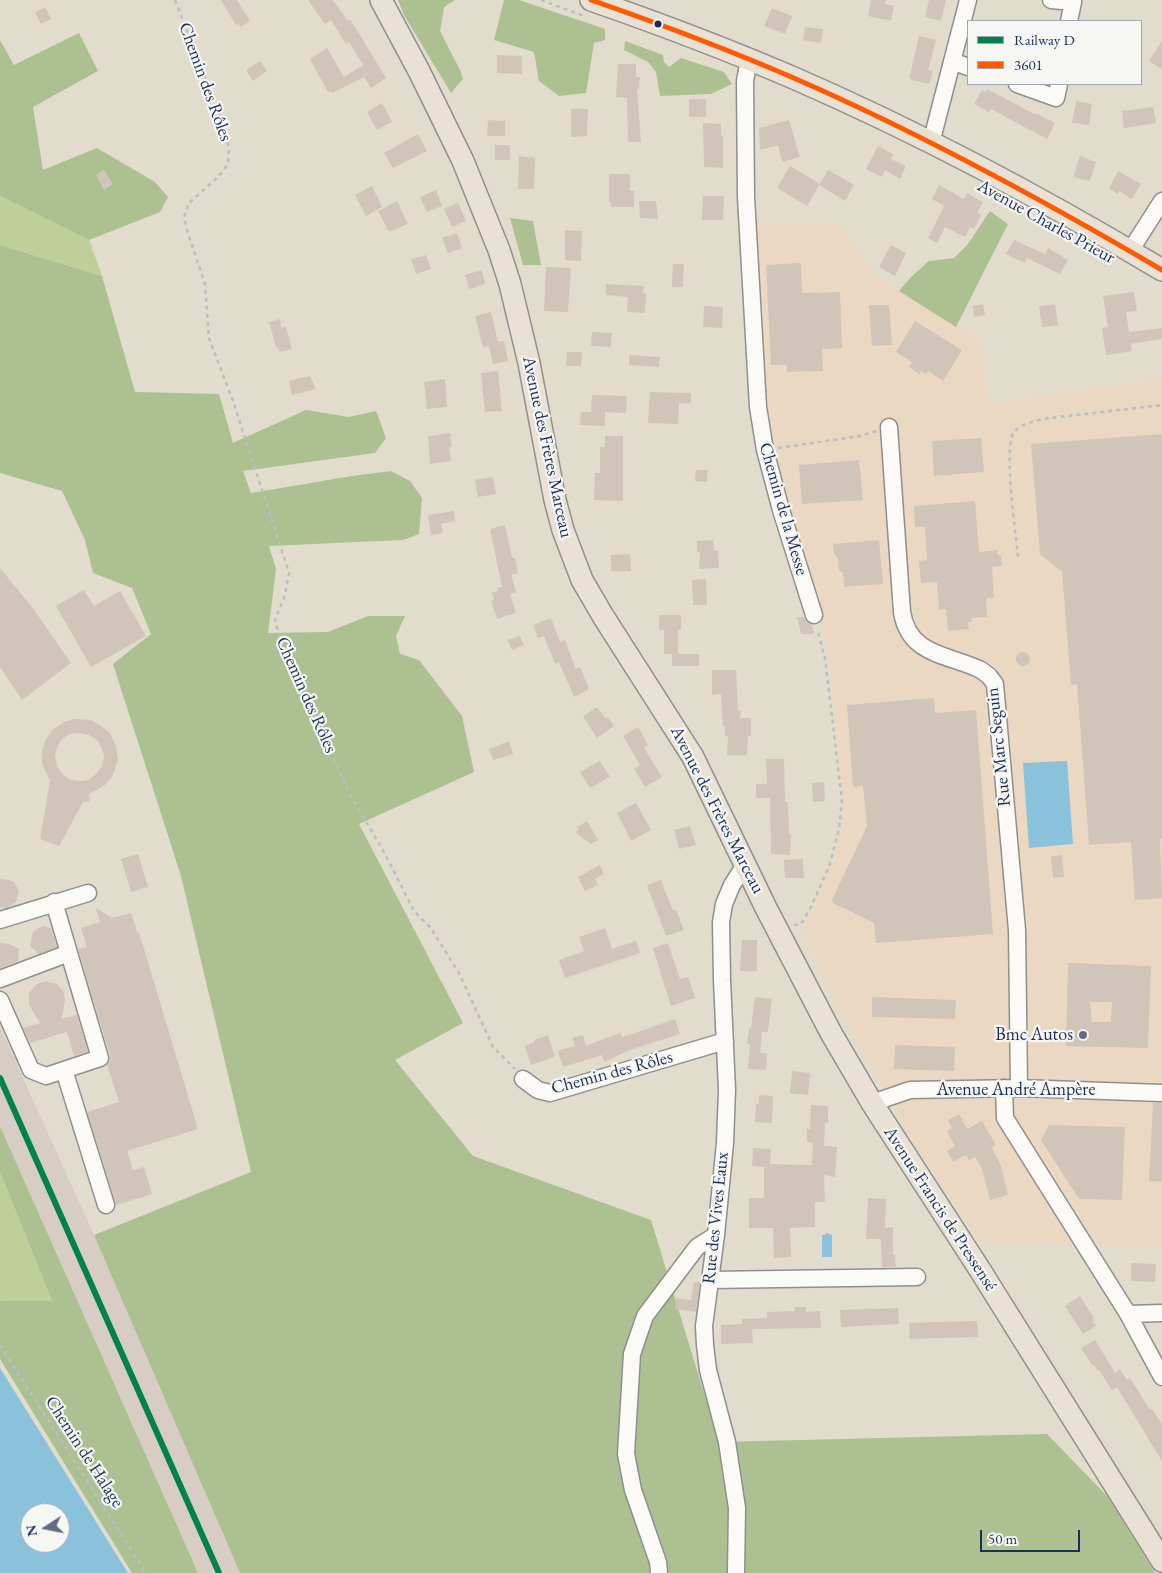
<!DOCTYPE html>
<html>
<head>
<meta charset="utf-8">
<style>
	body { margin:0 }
	#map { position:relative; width:1162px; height:1573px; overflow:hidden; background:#e2dccc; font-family:"EB Garamond",serif }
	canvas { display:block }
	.legend { position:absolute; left:967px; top:20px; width:175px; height:65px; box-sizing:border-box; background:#f6f6f2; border:1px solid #9ea6b7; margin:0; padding:6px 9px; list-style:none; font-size:15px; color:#1b2f5e }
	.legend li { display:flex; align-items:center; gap:10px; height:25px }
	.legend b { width:25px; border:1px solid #9ea6b7 }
	.north { position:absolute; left:20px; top:1503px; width:50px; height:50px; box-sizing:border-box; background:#f6f6f2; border:1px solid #9ea6b7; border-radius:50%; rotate:259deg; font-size:14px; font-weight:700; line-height:20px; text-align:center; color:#1b2f5e }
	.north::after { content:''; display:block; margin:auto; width:18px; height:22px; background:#616c84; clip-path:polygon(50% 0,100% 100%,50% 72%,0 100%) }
	.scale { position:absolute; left:980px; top:1530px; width:100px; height:22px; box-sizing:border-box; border:2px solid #1b2f5e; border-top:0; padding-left:6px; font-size:15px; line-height:18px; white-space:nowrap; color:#1b2f5e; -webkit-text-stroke:4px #f6f6f2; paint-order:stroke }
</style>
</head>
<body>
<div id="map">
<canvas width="1162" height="1573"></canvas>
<ul class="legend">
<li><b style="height:6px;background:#00824e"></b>Railway D</li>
<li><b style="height:6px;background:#ff5a00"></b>3601</li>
</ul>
<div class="north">N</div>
<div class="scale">50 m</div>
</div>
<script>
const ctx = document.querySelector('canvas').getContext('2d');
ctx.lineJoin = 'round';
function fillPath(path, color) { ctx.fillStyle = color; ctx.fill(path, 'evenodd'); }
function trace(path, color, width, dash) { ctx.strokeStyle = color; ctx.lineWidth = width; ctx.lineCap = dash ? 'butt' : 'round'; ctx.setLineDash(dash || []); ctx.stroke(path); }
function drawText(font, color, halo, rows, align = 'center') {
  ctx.font = font + ' "EB Garamond",serif'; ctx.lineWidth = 4.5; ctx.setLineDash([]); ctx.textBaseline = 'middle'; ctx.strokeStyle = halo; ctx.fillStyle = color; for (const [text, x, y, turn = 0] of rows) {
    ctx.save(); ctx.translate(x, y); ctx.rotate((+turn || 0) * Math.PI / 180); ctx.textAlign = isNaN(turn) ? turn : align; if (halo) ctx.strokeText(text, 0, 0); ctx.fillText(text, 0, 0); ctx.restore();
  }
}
const built = new Path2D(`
	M840,223L874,275L979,341L988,404L1162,379V1248L978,1242L910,1136L832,996L803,928L821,894L842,833V801L829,658L780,478L764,392L754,225Z`);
const industrial = new Path2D(`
	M0,1027L94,1235L240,1573H198L0,1126Z`);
const green = new Path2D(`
	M0,196L89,240L102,276L0,245Z
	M0,1172L52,1301H2L0,1299Z`);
const forest = new Path2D(`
	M398,0H455L444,7L440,31L460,70L463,79L451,93L404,15Z
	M504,0H519L605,29V40L594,43L586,93L559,96L539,81L534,52L494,40Z
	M79,33L98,71L33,107L43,170L97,148L155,182L168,197L160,212L89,240L0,196V40L14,65Z
	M625,41L663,55L664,62L669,67L681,58L724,72L732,84L711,94L660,96L656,72L648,62L624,50Z
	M990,211L1008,224L956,327L899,291L911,277L929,261L954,258L968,244Z
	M510,218L533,221L541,265H523Z
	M0,245L102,276L135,392L219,394L233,443L306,410L349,417L376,411L386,438L375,453L243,471L251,493L352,476L391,471L410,481L422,498L419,534L403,540L269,546L276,569L268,633L328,632L368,616H405L396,636L400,654L419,660L462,716L474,772L359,824L463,1023L395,1060L473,1156L651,1220L719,1442L1047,1434L1108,1497L1155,1573H240L94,1235L251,1172L181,876L113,664L151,634L132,588L93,573L85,540L62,491L0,473Z
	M0,1126L198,1573H132L0,1359V1299L2,1301H52L0,1172Z`);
const water = new Path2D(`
	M1067,761L1073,844L1029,848L1023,763Z
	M826,1233L832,1235V1257H822V1235H825Z
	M0,1368L128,1573H0ZM30,1513H60V1543H30Z`);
const building = new Path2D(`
	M221,0H237L250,21L240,27L238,23L236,25Z
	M308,0H333L348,21L350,19L386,78L371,88L364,77L332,93L331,91L328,92L310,59L327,48L344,77L363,65L349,42L346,44L331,20L325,24Z
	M871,0H886L885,4L894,6L891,21L868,16Z
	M929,0H946L941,21L925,17Z
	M45,7L51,19L41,24L35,12Z
	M772,8L792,16L785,34L764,26Z
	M805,27L823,29L821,43L803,40Z
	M919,36L936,40L928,70L933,71L929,84L909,79Z
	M1162,41V69L1149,61Z
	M497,55L522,56V74L497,73Z
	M260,61L267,71L253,81L246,70Z
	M618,64H636V77H640L639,89H637L641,142H628L627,98L616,97Z
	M987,89L1036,115L1037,114L1055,123L1047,139L991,109L989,112L974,104L982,90L986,92Z
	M689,99H706V117H689Z
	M1076,101L1092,104L1089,125L1072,123Z
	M382,103L392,122L377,130L367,112Z
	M1153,107L1156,123L1124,128L1122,111Z
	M571,109H588L587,136L571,137Z
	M488,120L505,121V136H487Z
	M789,120L800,157L782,162L778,145L760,150L759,128Z
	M703,123L721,124V136H723V168L704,167Z
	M418,134L427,151L393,168L384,153Z
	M495,145H510V160H495Z
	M878,146L893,154L891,159L906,166L900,179L885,170L882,177L866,169Z
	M519,156L535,158L534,189H518Z
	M1080,156L1096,162L1090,181L1073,177Z
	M790,166L820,184L828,170L854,185L845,201L819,185L807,206L777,188Z
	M104,170L113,184L104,190L96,175Z
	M1118,171L1141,184L1132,199L1119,191L1118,194L1109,188Z
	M609,174H630V191H634V207H611V202H609Z
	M939,185L964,199L967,193L983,202L977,213L981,215L974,229L970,227L965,237L945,227L937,243L928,238L944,206L932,199Z
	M372,186L382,207L366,216L355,195Z
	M436,190L442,206L427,212L420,197Z
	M703,196H724L723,220H702Z
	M397,201L408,224L389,232L378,211Z
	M639,201H656L658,219L640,218Z
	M458,203L466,221L452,227L444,209Z
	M565,230L582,231L581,261L565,260Z
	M457,233L462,248L448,253L442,238Z
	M1014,240L1045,254L1048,248L1068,260L1060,274L1027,258L1025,263L1006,254Z
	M891,245L906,253L895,276L879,267Z
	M426,255L431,269L416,274L411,259Z
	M801,263L802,293L840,292L842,348L822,349L823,371L787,372V365H771L766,265Z
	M673,264H684L683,287H672Z
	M546,267L571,268L568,312L544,311Z
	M482,270L485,284L469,289L465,275Z
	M606,284L644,286L643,293H646L645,313L627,312L628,297L606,295Z
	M1134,292L1137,311L1126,312L1129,332L1162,328V339L1131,344L1132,351L1106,355L1102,328L1108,327L1103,296Z
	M983,304L985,315L974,317L973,306Z
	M1055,304L1058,325L1042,327L1039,306Z
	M869,305H889L892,345L872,346Z
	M704,306L723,307L722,328L703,327Z
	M491,312L498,342L504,341L508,361L493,364L489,346L483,347L475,316Z
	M280,319L281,328L286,327L292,349L280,352L278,347H276L269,322Z
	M915,321L962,350L943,381L928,371L926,374L921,371L919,374L909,367L912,362L896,352Z
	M592,332L612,333L611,347L591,346Z
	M567,352H582L581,366H566Z
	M629,355L660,357L659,367L629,365Z
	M498,371L502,411L485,412L481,373Z
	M310,376L316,389L292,395L289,381Z
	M445,379L447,407L427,409L424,382Z
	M650,392L691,393V403H679L678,424L648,423Z
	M592,395L627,396L626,413L605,412V426L580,425L581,412H591Z
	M450,433L452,447H449L451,461L430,464L428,436Z
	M1162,434V839H1160L1162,898L1135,900L1131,842L1089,845L1077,684L1071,685L1062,572L1040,554L1031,444Z
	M605,436H623V501L594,500L595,473H600V447H605Z
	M981,438L984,472L934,476L932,441Z
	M859,460L863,500L802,504L799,465Z
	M696,470H708L707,482L695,481Z
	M493,477L496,494L478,497L475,480Z
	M975,501L979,552L998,550V555H1001L1002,566L992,567L994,598H986L987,617L971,618L972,622H968L969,629L948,631L946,609L939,610L937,582L921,583L919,561L927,560L925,527H915L914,506Z
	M454,511L455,521L441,524L443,533L431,535L428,515Z
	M505,525L512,558H515L518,573L511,575L516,592L510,594L516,613L497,619L491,601L494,600L492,593L498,591L497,588L502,587L490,529Z
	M713,540L714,551H718L719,568L699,569L700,552H697V541Z
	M879,540L883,584L844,587L843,573L839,570L838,558L834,554L833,544Z
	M630,554L631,571H611V555Z
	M0,568L32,607L71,663L22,700L0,667Z
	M706,579L707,605H693L692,580Z
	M84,590L94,606L120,591L146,636L91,667L56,606Z
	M659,615H681V630H678V654H664V630H659Z
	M797,617H804L807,622L812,625L814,634H801Z
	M551,618L560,642L565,640L576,669L580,667L588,686V690L574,697L559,662L555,664L544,636L538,638L533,625Z
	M520,636L524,645L512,650L508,640Z
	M1016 659a7 7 0 1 1 14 0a7 7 0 1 1-14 0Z
	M672,654H699V666H672Z
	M712,670H736L738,711H741L740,718H751V736H748L747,755H727L728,736H725V726H723L721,694L712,695Z
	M934,698L935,713L976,710L993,934L876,943L874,923L831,902L867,826L863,786L853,787L847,705Z
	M597,707L606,719L608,717L614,726L597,738L583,716Z
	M74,719L92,720L104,728L110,733L116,746L118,760L112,777L105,785L89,794L90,801L83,802L59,846L40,839L50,781L42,764V749L46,739L52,730L64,722ZM80,733L89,735L97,740L102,748L104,757L102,766L96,774L88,780L79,781L69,779L62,774L57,766L55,756L57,747L62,739L70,734Z
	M638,727L648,745L644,748L662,777L645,787L634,769L640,765L623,736Z
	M509,741L513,754L493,760L489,749Z
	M766,759H784L785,802H788L789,834H791L790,855L771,854L770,798H756V784H767Z
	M600,761L610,777L590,788L580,772Z
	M824,782L825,801L813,802L812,783Z
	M636,803L651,830L631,841L617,813Z
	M587,821L598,840L591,844L575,832L579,830L577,827Z
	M690,826L696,845L679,849L674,830Z
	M138,854L148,887L131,892L121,859Z
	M1062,855L1064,877L1053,878L1051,856Z
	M803,859L804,878H785L784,860Z
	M600,865L604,874L595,879L598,885L585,891L578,877Z
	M0,879L9,880L14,882L19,891L16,902L6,908L0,907Z
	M661,880L673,911L676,910L684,930L666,936L647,885Z
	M96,908L112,918L131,913L137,932H139L198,1129L127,1151L133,1170L144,1167L152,1194L116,1205L87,1112L119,1102L107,1065L110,1061V1055L78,949L87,947L81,928L100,922Z
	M42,926L51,928L57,947L39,954L30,946L33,932Z
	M605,928L612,949L636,941L640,953L565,978L559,960L584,951L579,937Z
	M742,940H757V971H740Z
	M0,943L9,944L19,949L18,961L0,968Z
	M668,943L680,979L688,977L695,998L671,1006L653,948Z
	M1068,963L1151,966L1148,1048L1066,1046ZM1090,1002H1112L1111,1022H1092Z
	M46,981L57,984L63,991L65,999L62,1019L77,1015L88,1052L74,1056L67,1032L30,1043L23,1028L40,1023L29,1005V993L37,984Z
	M755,997L772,999L768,1032H762L760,1053L767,1054L766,1070L748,1069L750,1044H747L749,1028H751Z
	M872,997L956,1000L955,1019L872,1017Z
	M675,1019L680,1034L627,1051L604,1062L602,1055L563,1067L558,1051L575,1046L572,1038L583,1035L586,1046L620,1033L622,1037L629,1035Z
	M548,1035L555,1057L531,1065L525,1046L535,1042L534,1040Z
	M895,1045L955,1047L954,1071L894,1069Z
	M792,1071L810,1073L808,1095L790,1093Z
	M759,1095L773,1096L772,1123L755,1122L756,1104H759Z
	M1153,1103H1162V1182L1149,1181Z
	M811,1105L828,1106V1123H825L824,1146L837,1147L835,1177L824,1175L825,1202H815V1227L790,1228L791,1257L774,1258L773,1228H749V1198H764V1167L752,1166L753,1148L771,1149L770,1164L812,1165L813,1143L807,1142V1129H810Z
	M959,1114L967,1129L982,1121L996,1145L992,1148L1001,1166L1008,1195L990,1200L982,1169L975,1157L969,1160L966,1155L953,1162L947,1151L955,1146L947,1131L952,1129L948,1120Z
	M1049,1125L1125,1127L1122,1200L1079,1199L1041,1140Z
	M868,1198L886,1199L885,1228L893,1227V1255H895L896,1267H882L881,1239H866Z
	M1131,1263L1156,1264L1155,1282L1131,1281Z
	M694,1282H700L696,1312L675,1309L676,1298L691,1300Z
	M1080,1296L1094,1318L1092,1320L1096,1326L1083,1334L1065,1306Z
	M795,1307H806V1312L820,1311L821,1328L752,1329L753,1343L721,1344V1325L742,1324V1319L767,1318V1312L795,1311Z
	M898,1308L899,1324L841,1327L840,1310Z
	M971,1321H977L978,1337L910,1339L909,1323Z
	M1095,1340L1115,1373L1120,1369L1127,1380L1130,1378L1150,1410L1152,1409L1162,1424V1461L1117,1387L1112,1390L1099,1370L1098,1371L1094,1365H1092L1081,1348Z`);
const path = new Path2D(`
	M175,0L224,125L229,149L228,164L219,176L189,203L184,217L187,230L205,284L209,338L233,401L289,573L285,595L275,620L281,642L313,710L348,791L384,852L414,911L430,927L459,973L493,1047L515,1069
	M541,0L584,16
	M778,448L860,436L876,431
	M1018,557C1016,535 1003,447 1014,432C1021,424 1032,422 1042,419L1162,405
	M794,925L801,924L810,909L829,867L839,829L842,801L825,658L817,629
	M0,1345L146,1573`);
const minor = new Path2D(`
	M1051,0L1073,2L1069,21
	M749,60L745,81L746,197L758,407L765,450L781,510L814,615
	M952,61L968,67
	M1017,84L1056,98L1059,84
	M931,143L968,0
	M1130,251L1162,201
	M889,427L902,612C909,656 948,654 981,670L989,676L995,684L1017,930L1019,1088
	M0,920L88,893
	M0,979L69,953L54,902
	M0,1000L31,1070L46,1076L100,1058L69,953
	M64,1070L106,1205
	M523,1079L538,1090L550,1093L725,1041
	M1004,1088L1005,1118L1128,1314L1162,1313
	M872,1103L910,1090L1019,1088L1162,1093
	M710,1280L917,1277
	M1128,1314L1162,1377
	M659,1573L658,1562L633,1490L626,1454L632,1354L645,1316L697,1247L716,1235
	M736,1573L737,1508L727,1442L708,1370L705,1345L704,1326L716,1235L725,1143L727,1090L722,980L721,922L724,904L732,885L741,871L747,868`);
const major = new Path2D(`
	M381,0L419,71L463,161L499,250L510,284L529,363L555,500L563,530L582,580L603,616L693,757L766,908L831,1033L872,1103L980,1270L1162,1561
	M591,0C660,24 729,50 796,79C922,134 1044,199 1162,270`);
const bus1 = new Path2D(`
	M591,0C660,24 729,50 796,79C922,134 1043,200 1162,270`);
const rail1 = new Path2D(`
	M0,1078L219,1573`);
const markers = [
	[658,24,4.5,"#1b2f5e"],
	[1083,1035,5,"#616c84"]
];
const streetNames = [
	["Chemin des Rôles",205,82,70],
	["Avenue Charles Prieur",1046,222,29],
	["Avenue des Frères Marceau",547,447,78],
	["Chemin de la Messe",783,509,74],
	["Chemin des Rôles",306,695,66],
	["Rue Marc Seguin",999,747,-96],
	["Avenue des Frères Marceau",717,810,63],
	["Chemin des Rôles",612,1073,-15],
	["Avenue André Ampère",1016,1090],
	["Avenue Francis de Pressensé",940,1209,57],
	["Rue des Vives Eaux",716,1218,-84],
	["Chemin de Halage",84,1452,57]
];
const poiNames = [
	["Bmc Autos",1073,1035]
];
fillPath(built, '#ead8c3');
fillPath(industrial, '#d7cdc2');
fillPath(green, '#becf99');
fillPath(forest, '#acc092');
fillPath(water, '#8bc2db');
fillPath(building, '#d1c5ba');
trace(minor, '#8f8f8e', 19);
trace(major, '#8f8f8e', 24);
trace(path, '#bdbec0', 2.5, [4, 4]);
trace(minor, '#fbfaf7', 16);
trace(major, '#eae1d5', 21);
trace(bus1, '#ff5a00', 5);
trace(rail1, '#00824e', 6);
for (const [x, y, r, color] of markers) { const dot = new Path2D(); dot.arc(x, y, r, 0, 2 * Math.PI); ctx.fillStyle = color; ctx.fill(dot); trace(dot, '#f6f6f2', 2); }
drawText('18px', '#1b2f5e', '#f6f6f2', streetNames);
drawText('18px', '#1b2f5e', '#f6f6f2', poiNames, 'right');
</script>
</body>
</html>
